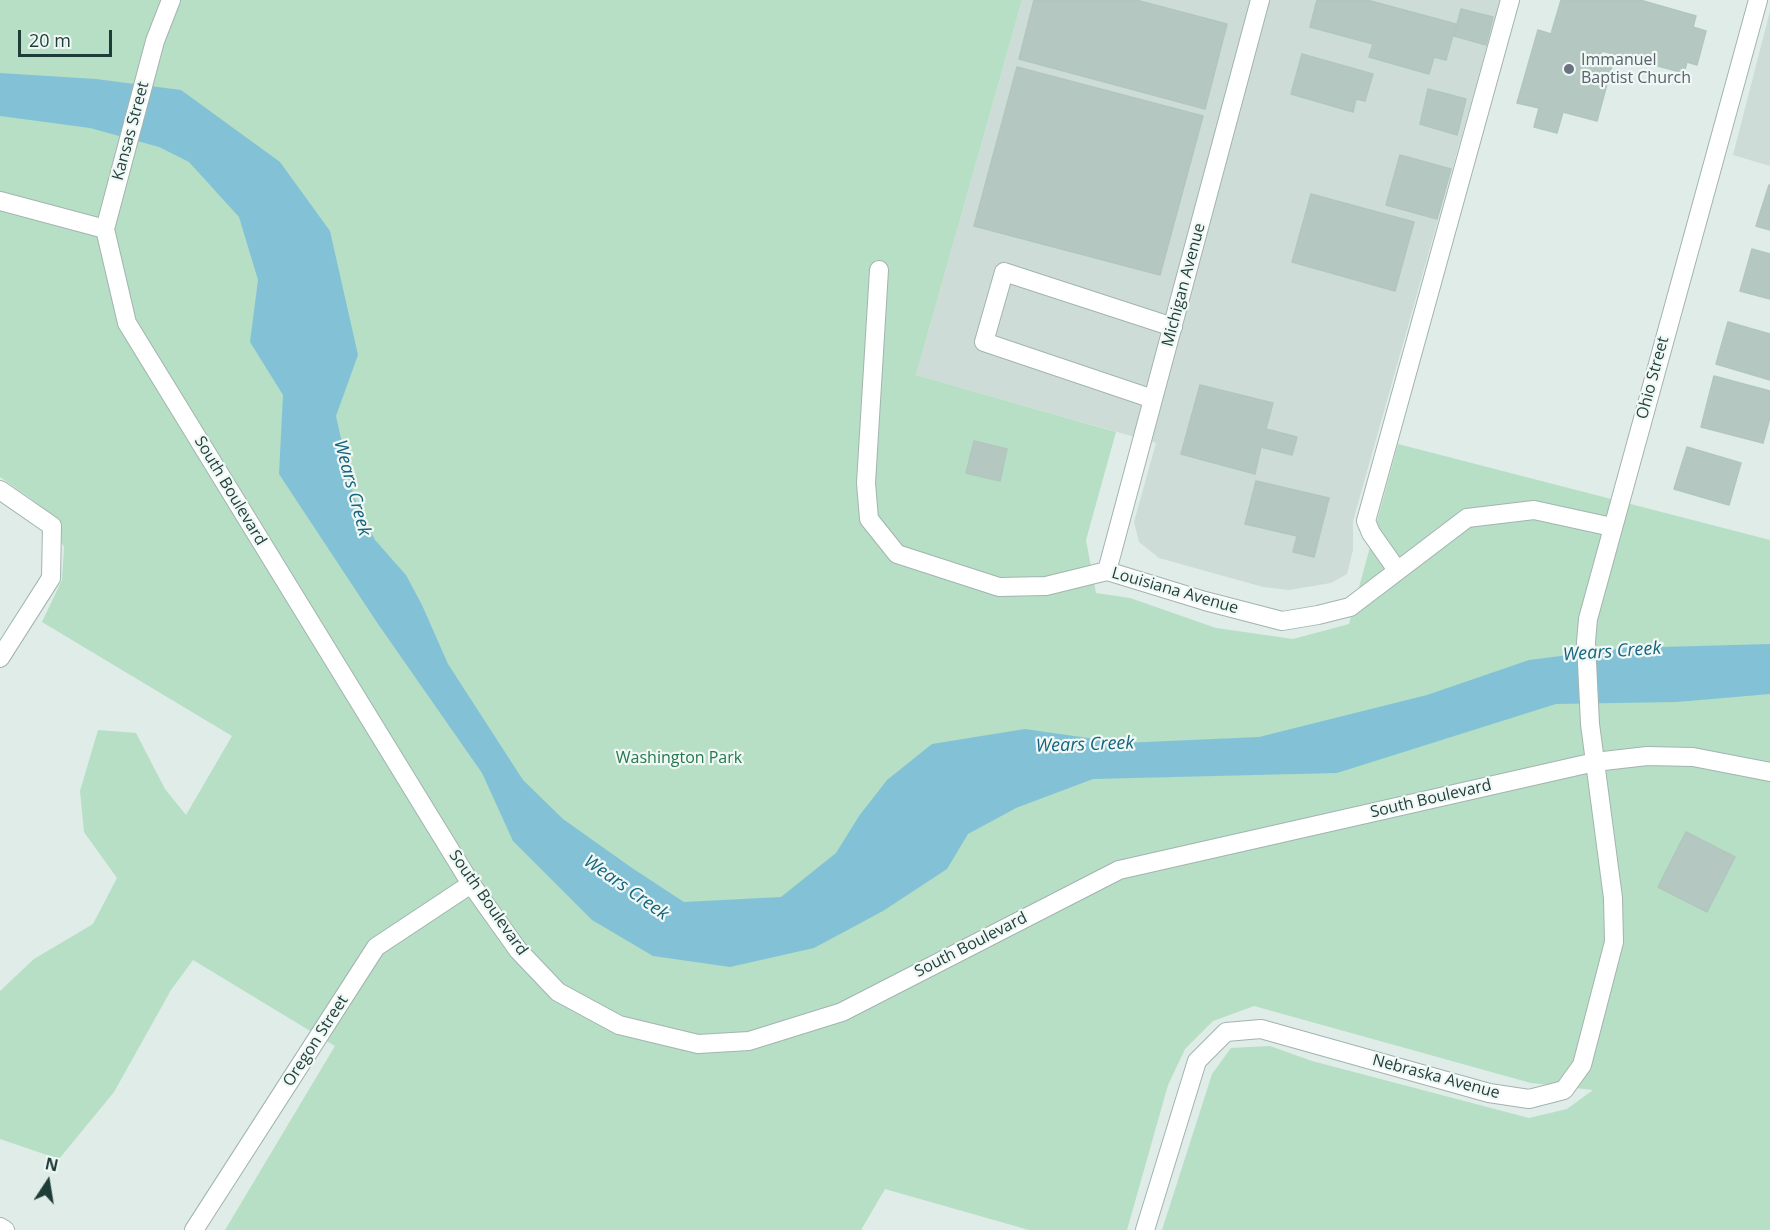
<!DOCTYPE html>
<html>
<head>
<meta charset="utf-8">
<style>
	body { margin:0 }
	#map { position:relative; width:1770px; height:1230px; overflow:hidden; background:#dfece7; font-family:"Open Sans",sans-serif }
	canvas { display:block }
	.north { position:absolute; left:18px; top:1152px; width:60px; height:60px; -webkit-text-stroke:4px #f0f8f5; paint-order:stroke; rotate:12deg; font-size:16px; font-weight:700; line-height:24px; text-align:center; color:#1f3d38 }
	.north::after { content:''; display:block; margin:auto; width:21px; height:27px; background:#1f3d38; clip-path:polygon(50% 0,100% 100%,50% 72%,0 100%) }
	.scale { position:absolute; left:18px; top:30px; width:94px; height:27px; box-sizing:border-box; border:3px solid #1f3d38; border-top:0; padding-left:8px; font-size:18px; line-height:21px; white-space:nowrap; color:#1f3d38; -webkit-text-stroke:4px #f0f8f5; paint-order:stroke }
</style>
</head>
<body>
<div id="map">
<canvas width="1770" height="1230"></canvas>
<div class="north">N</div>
<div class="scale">20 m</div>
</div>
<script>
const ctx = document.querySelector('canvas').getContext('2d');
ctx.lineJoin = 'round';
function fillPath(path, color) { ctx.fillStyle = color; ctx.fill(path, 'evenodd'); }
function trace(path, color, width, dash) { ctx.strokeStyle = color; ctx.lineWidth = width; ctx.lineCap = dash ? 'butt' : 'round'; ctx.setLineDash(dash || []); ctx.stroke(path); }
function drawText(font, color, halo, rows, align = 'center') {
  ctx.font = font + ' "Open Sans",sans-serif'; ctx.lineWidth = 4.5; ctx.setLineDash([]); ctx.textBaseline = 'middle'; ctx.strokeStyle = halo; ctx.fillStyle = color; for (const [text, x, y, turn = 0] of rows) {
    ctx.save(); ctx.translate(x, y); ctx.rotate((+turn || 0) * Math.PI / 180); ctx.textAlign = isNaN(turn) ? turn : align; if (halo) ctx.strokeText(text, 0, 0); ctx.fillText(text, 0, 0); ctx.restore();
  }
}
const built = new Path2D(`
	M1022,0H1500L1353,521V550L1347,574L1331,583L1289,590L1263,587L1159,558L1139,542L1134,522L1156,443L916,375Z
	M1770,11V166L1733,155Z`);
const green = new Path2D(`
	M0,0H1022L916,375L1116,432L1086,540L1096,593L1130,598L1216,628L1293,639L1349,624L1398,444L1770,540V1230H1162L1212,1074L1231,1048L1270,1046L1312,1061L1529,1118L1567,1109L1593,1090L1531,1083L1254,1006L1213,1021L1185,1049L1168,1085L1127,1230H1029L885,1189L861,1230H225L335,1046L193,960L171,990L114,1092L59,1159L0,1139V991L34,959L93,924L117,878L84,832L80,791L98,730L136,733L165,789L186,815L232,736L42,622L62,580L64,547L52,526L34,501L0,477Z`);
const water = new Path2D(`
	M0,73L96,79L181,90L280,162L330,231L358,355L336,416L354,497L375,540L406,575L422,605L448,664L523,780L563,819L632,868L684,902L781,897L836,853L859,816L887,780L932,744L1025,729L1123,743L1259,737L1427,695L1529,660L1624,648L1770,644V694L1677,702L1556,704L1337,773L1093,779L1016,808L968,834L947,869L883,911L814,948L730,967L653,956L592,920L513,841L482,773L378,624L279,474L283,395L250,342L258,280L239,217L189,162L159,147L90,128L0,116Z`);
const building = new Path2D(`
	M1034,0H1136L1227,24L1205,109L1019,59Z
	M1317,0H1367L1456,24L1446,60L1434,57L1429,74L1369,57L1373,44L1310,27Z
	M1561,0H1640L1696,16L1693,27L1706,31L1697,65L1687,62L1684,73L1602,51L1600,58L1613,62L1597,121L1563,112L1557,133L1534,127L1539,108L1517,103L1538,30L1551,34Z
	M1461,9L1493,17L1486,45L1454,36Z
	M1302,54L1373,74L1365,101L1356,99L1353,112L1291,94Z
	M1017,67L1203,116L1160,275L974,226Z
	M1428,89L1466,99L1457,135L1420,124Z
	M1400,155L1451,169L1437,219L1386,205Z
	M1769,185H1770V230L1756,226Z
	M1311,194L1414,222L1395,291L1292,262Z
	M1752,249L1770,254V299L1740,291Z
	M1728,322L1770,334V380L1716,364Z
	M1714,376L1770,391V417L1763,443L1701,427Z
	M1200,385L1273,403L1266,429L1297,437L1292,455L1261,447L1255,474L1181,454Z
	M974,441L1007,449L1000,481L966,473Z
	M1687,447L1741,463L1729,505L1674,489Z
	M1256,481L1329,498L1314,557L1293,552L1297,536L1245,524Z
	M1686,832L1735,857L1707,912L1658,887Z`);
const minor = new Path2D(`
	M171,0L155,41L105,229L127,323L471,884L518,950L558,992L619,1025L698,1044L749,1041L842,1012L1119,870L1595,762L1647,756L1693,757L1770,772
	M0,201L105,229
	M879,270L866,483L869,519L897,554L999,587L1046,586L1107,571L1205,601L1282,621L1318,615L1350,607L1467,518L1534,510L1612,527
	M1153,399L984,342L1004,272L1173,327
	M0,490L52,526L51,578L0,658
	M1397,570L1371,533L1366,521L1510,0
	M1107,571L1260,0
	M0,1227L5,1230
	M194,1230L376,947L471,884
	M1145,1230L1197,1061L1226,1032L1261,1029L1489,1093L1529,1099L1564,1090L1582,1065L1614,942L1613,898L1590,724L1586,642L1588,619L1758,0`);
const markers = [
	[1569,69,6,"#6b7280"]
];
const worshipNames = [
	["Immanuel",1581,60],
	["Baptist Church",1581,78]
];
const streetNames = [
	["Kansas Street",131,131,-75],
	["Michigan Avenue",1184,285,-75],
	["Ohio Street",1653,378,-75],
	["South Boulevard",230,491,59],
	["Louisiana Avenue",1175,591,16],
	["South Boulevard",1431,799,-13],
	["South Boulevard",488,903,55],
	["South Boulevard",971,945,-27],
	["Oregon Street",316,1041,-57],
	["Nebraska Avenue",1436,1077,15]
];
const parkNames = [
	["Washington Park",679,758]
];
const waterNames = [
	["Wears Creek",352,488,75],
	["Wears Creek",1612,652,-4],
	["Wears Creek",1085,745,-2],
	["Wears Creek",626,888,35]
];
fillPath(built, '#cedcd7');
fillPath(green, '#b6dfc5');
fillPath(water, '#83c2d6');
fillPath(building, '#b5c7c1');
trace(building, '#b1c6bf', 1.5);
trace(minor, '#a2b4af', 20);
trace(minor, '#fff', 18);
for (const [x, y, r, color] of markers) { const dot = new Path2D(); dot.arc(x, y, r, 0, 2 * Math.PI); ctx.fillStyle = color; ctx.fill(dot); trace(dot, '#f0f8f5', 2); }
drawText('16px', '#5b616d', '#f0f8f5', worshipNames, 'left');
drawText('16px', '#1f3d38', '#f0f8f5', streetNames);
drawText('16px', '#26774d', '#f0f8f5', parkNames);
drawText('italic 18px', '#15637e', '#f0f8f5', waterNames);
</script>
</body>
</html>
